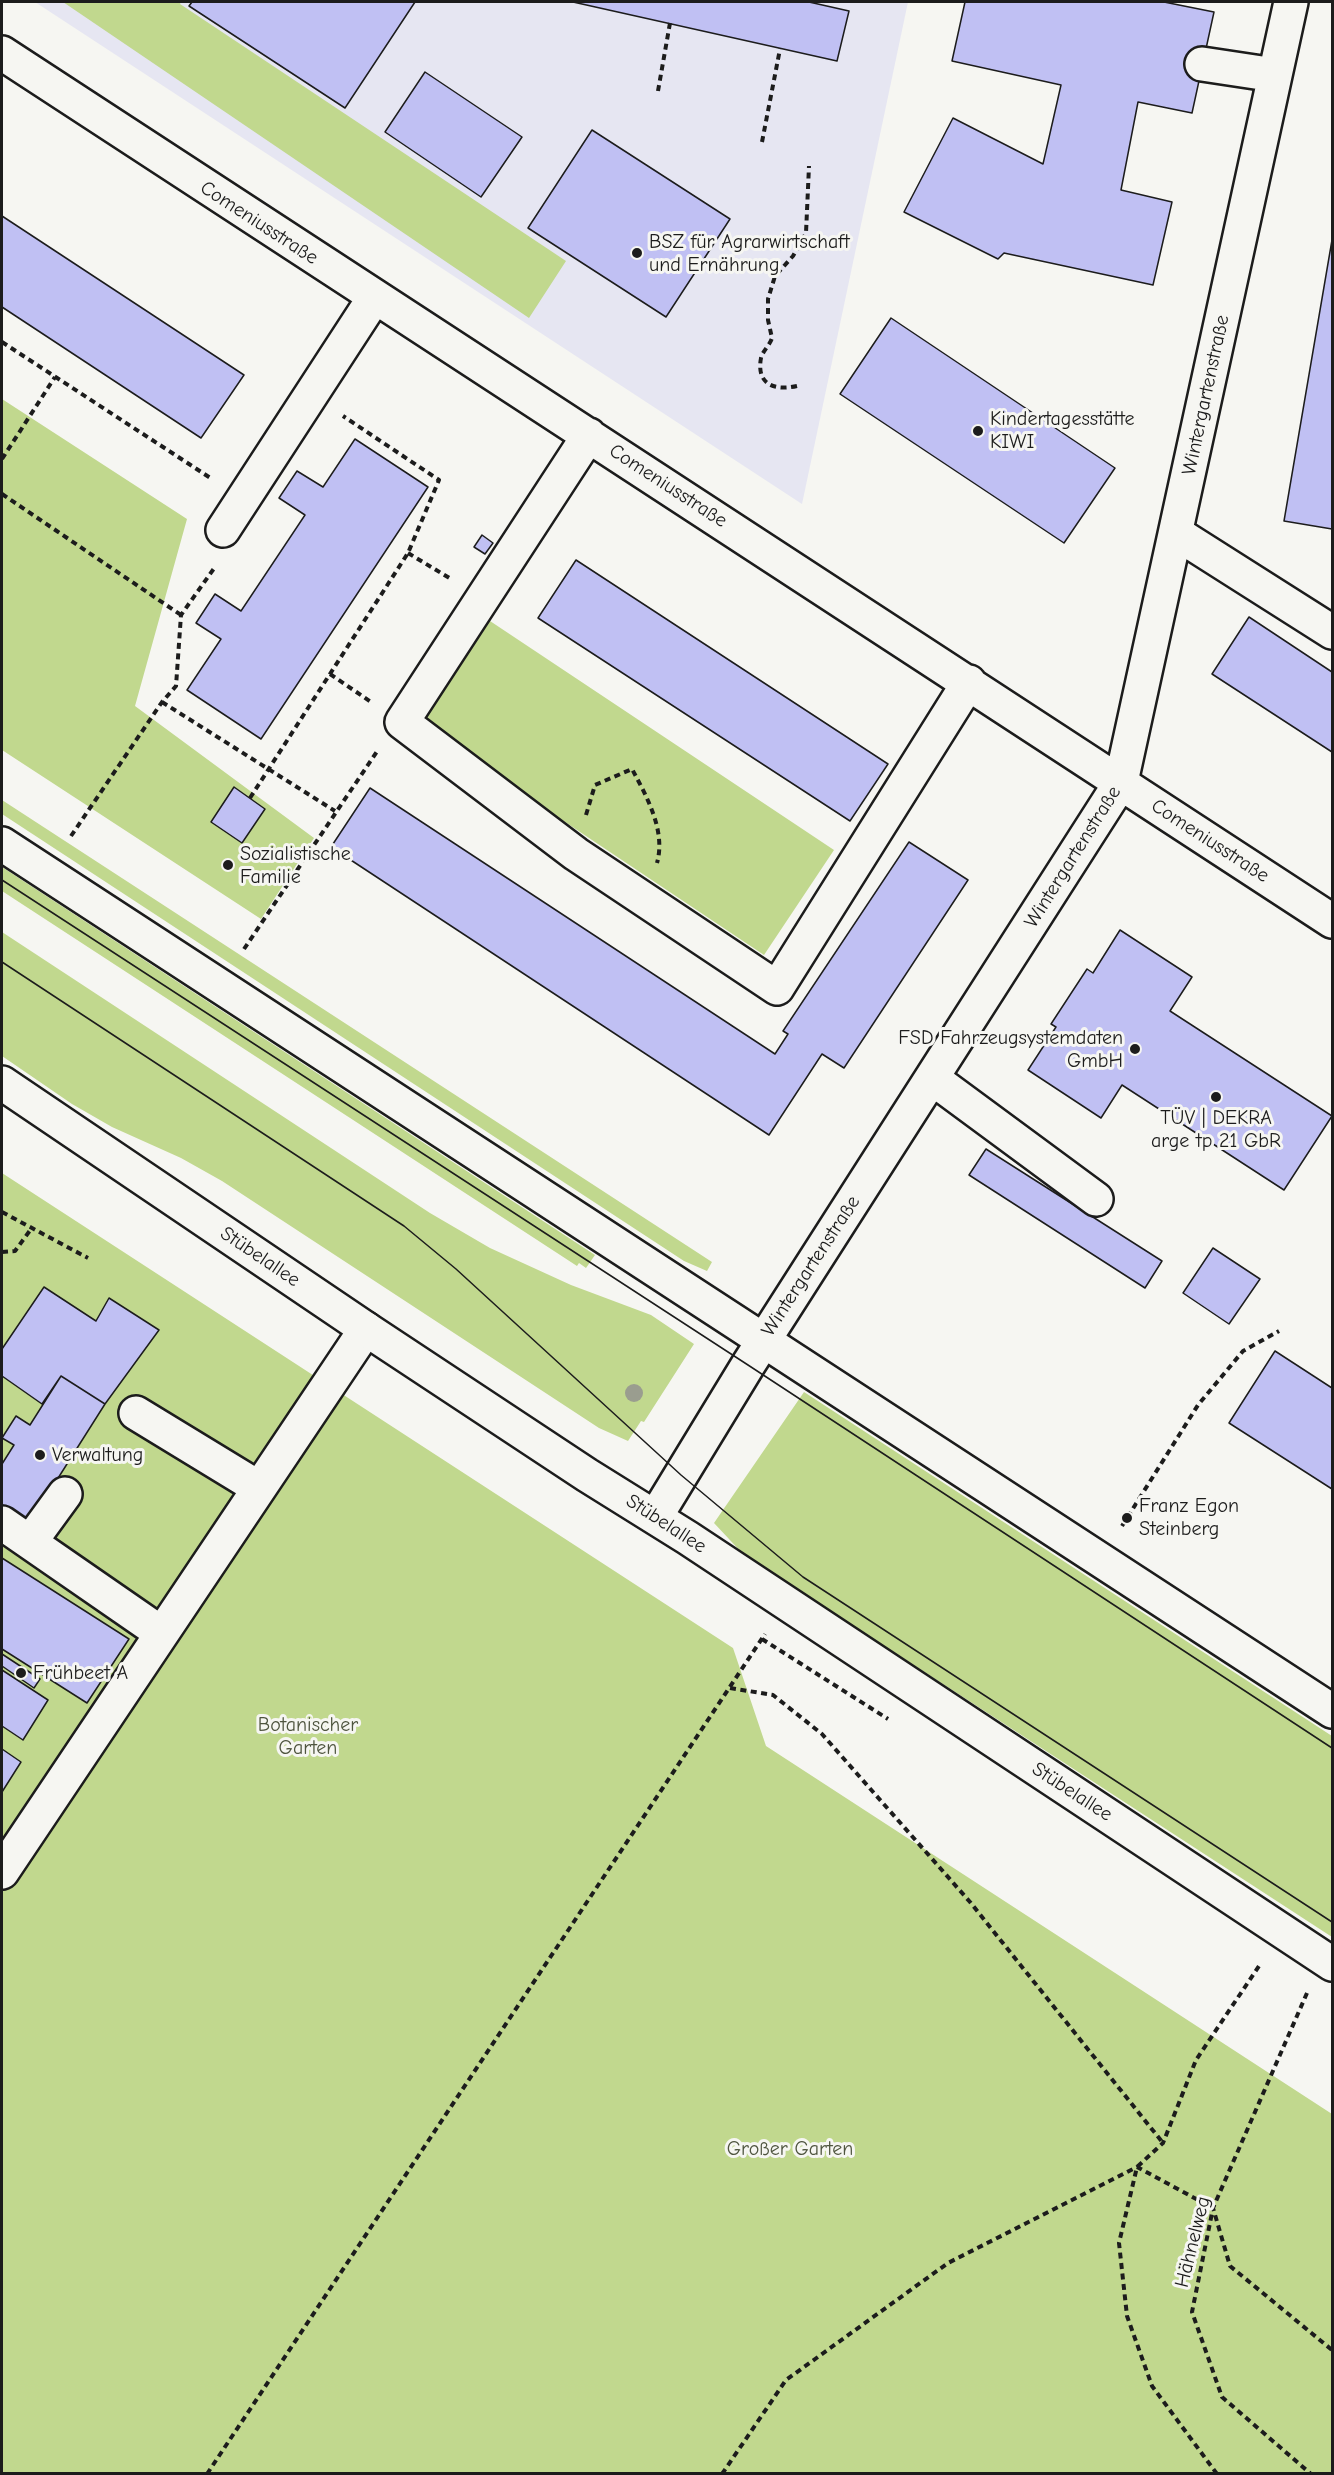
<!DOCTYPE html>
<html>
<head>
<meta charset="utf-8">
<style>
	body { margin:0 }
	#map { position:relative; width:1334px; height:2475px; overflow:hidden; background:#f6f6f2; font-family:"Comic Neue",sans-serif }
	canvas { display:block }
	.frame { position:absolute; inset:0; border:3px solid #1c1c1c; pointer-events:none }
</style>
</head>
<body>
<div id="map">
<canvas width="1334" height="2475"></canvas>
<div class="frame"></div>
</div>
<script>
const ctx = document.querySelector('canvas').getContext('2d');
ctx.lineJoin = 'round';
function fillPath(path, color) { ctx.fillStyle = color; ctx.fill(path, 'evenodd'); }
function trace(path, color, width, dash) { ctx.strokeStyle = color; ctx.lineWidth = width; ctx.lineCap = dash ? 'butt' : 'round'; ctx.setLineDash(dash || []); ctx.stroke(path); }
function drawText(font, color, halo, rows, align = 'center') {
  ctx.font = font + ' "Comic Neue",sans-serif'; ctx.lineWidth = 6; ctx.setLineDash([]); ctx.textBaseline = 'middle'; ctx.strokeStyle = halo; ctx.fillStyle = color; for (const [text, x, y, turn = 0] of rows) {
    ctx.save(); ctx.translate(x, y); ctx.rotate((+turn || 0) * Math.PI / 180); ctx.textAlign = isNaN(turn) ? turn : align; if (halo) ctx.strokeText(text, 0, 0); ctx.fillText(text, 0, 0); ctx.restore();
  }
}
const built = new Path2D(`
	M35,2H908L802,504Z`);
const green = new Path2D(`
	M63,2H181L180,4L566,261L529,318Z
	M2,399L187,519L135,706L314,838L261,919L2,750Z
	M490,621L834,850L764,955L420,725Z
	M2,800L712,1262L707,1271L684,1261L2,814Z
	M2,867L595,1255L586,1268L579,1263L577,1266L2,891Z
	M2,932L430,1213L490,1248L571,1285L651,1315L694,1344L644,1422L641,1421L628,1441L599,1428L222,1181L181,1158L112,1127L72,1104L2,1056Z
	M2,1173L733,1648L766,1746L1332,2114V2473H2Z
	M804,1392L1332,1736V1937L743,1554L714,1523Z`);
const building = new Path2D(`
	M192,2H415L345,108L189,6Z
	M573,2H809L849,11L837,61Z
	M965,2H1164L1214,12L1192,113L1138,102L1121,190L1172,202L1153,285L1004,253L998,259L904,212L953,118L1043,164L1061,85L952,61Z
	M425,72L522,137L481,197L385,132Z
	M592,130L730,219L666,317L528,228Z
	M2,216L244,375L201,438L2,307Z
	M1332,240V529L1284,521Z
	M891,318L1115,468L1064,543L840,394Z
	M355,439L428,487L261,739L187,690L221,639L196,623L215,594L241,611L305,515L279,498L297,471L323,487Z
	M482,535L493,543L485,554L474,547Z
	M576,560L888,764L850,821L538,618Z
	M1249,617L1332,672V752L1212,674Z
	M234,787L265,809L242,843L211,822Z
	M370,788L775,1054L788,1034L783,1031L909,842L968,880L844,1068L822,1054L769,1135L331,847Z
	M1120,930L1192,977L1170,1011L1332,1116L1284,1190L1122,1085L1101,1118L1028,1070L1056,1027L1051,1024L1087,969L1093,973Z
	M986,1149L1162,1261L1145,1288L969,1175Z
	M1213,1248L1260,1279L1229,1324L1183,1293Z
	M44,1287L96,1321L109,1298L159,1330L105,1404L61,1376L42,1404L2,1376V1349Z
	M1275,1351L1332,1388V1489L1229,1423Z
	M61,1376L105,1404L29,1524L2,1506V1464L14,1445L2,1438L16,1416L30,1425Z
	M2,1558L129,1639L87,1703L2,1649Z
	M2,1654L40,1679L34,1688L2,1666Z
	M2,1670L48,1700L23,1740L2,1726Z
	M2,1749L21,1762L2,1792Z`);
const path = new Path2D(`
	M658,91L670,23
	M762,142L780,49
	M2,342L212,479
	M797,386C775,391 756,385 761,358C762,352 770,345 772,338L768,320V299L775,276L793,256L806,233L809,166
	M2,459L55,377
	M2,494L181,615
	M408,553L451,579
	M330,674L371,702
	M162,702L335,811
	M250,798L408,553L439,480L343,416
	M586,815L595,785L632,769C647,797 666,831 657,863
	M71,836L162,702L176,686L181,615L215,567
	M244,949L378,750
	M2,1212L88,1258
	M2,1252L15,1251L31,1229
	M1122,1526L1198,1405L1243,1351L1279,1331
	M762,1639L888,1719
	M730,1688L773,1695L822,1734L970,1902L1163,2143
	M1307,1993L1213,2208L1192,2312L1222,2397L1311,2474
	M207,2474L765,1634
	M722,2474L786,2380L948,2263L1137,2167L1213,2208L1230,2266L1332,2350
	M1217,2474L1152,2386L1127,2316L1119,2243L1137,2167L1163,2143L1196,2060L1261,1963`);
const minor = new Path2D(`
	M2,53L1332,921
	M1202,64L1275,75
	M589,435L402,722L576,854L777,988L969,682
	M223,530L374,298
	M1176,533L1332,632
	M932,1078L1096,1199
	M136,1413L259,1488
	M656,1516L748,1365L1121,782L1291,2
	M2,1523L161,1633
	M30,1542L65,1494
	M2,1872L366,1329`);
const major = new Path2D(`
	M2,844L1332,1711
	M2,1083L366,1329L587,1475L688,1538L1332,1964`);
const tram = new Path2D(`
	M2,880L748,1365L1332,1748
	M2,962L404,1226L456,1269L681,1475L803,1577L1332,1922`);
const trees = [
	[634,1393]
];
const markers = [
	[637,253,6,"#1c1c1c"],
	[978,431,6,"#1c1c1c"],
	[228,865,6,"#1c1c1c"],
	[1135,1049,6,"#1c1c1c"],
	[1216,1097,6,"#1c1c1c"],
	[40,1455,6,"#1c1c1c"],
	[1127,1518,6,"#1c1c1c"],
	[21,1673,6,"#1c1c1c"]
];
const streetNames = [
	["Comeniusstraße",259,223,33],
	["Wintergartenstraße",1206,395,-78],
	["Comeniusstraße",668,486,33],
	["Comeniusstraße",1210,841,33],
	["Wintergartenstraße",1073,857,-58],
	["Stübelallee",260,1257,34],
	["Wintergartenstraße",811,1266,-57],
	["Stübelallee",666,1524,33],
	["Stübelallee",1072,1792,33],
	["Hähnelweg",1193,2242,-76]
];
const poiNames = [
	["BSZ für Agrarwirtschaft",649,242],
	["und Ernährung",649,265],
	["Kindertagesstätte",990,419],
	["KIWI",990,442],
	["Sozialistische",240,854],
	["Familie",240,877],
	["FSD Fahrzeugsystemdaten",1123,1038,"right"],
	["GmbH",1123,1061,"right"],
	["TÜV | DEKRA",1216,1118,"center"],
	["arge tp 21 GbR",1216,1141,"center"],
	["Verwaltung",52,1455],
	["Franz Egon",1139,1506],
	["Steinberg",1139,1529],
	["Frühbeet A",33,1673]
];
const parkNames = [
	["Botanischer",308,1725],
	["Garten",308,1748],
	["Großer Garten",790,2149]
];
fillPath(built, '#e6e6f2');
fillPath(green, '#c1d88e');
fillPath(building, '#c0c0f3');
trace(building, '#1c1c1c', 1.5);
trace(minor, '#1c1c1c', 38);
trace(major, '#1c1c1c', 38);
trace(path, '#1c1c1c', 4, [6, 4.5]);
trace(minor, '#f6f6f2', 33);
trace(major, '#f6f6f2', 33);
trace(tram, '#1c1c1c', 1.5);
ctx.fillStyle = '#9a9d8f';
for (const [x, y] of trees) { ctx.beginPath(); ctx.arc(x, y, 9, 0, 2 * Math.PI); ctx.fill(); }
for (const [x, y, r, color] of markers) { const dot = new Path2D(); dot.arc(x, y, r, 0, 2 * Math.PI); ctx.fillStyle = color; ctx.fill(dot); trace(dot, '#f6f6f2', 2); }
drawText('20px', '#1c1c1c', '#f6f6f2', streetNames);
drawText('20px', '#1c1c1c', '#f6f6f2', poiNames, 'left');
drawText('20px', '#4e543e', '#f6f6f2', parkNames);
</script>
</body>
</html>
